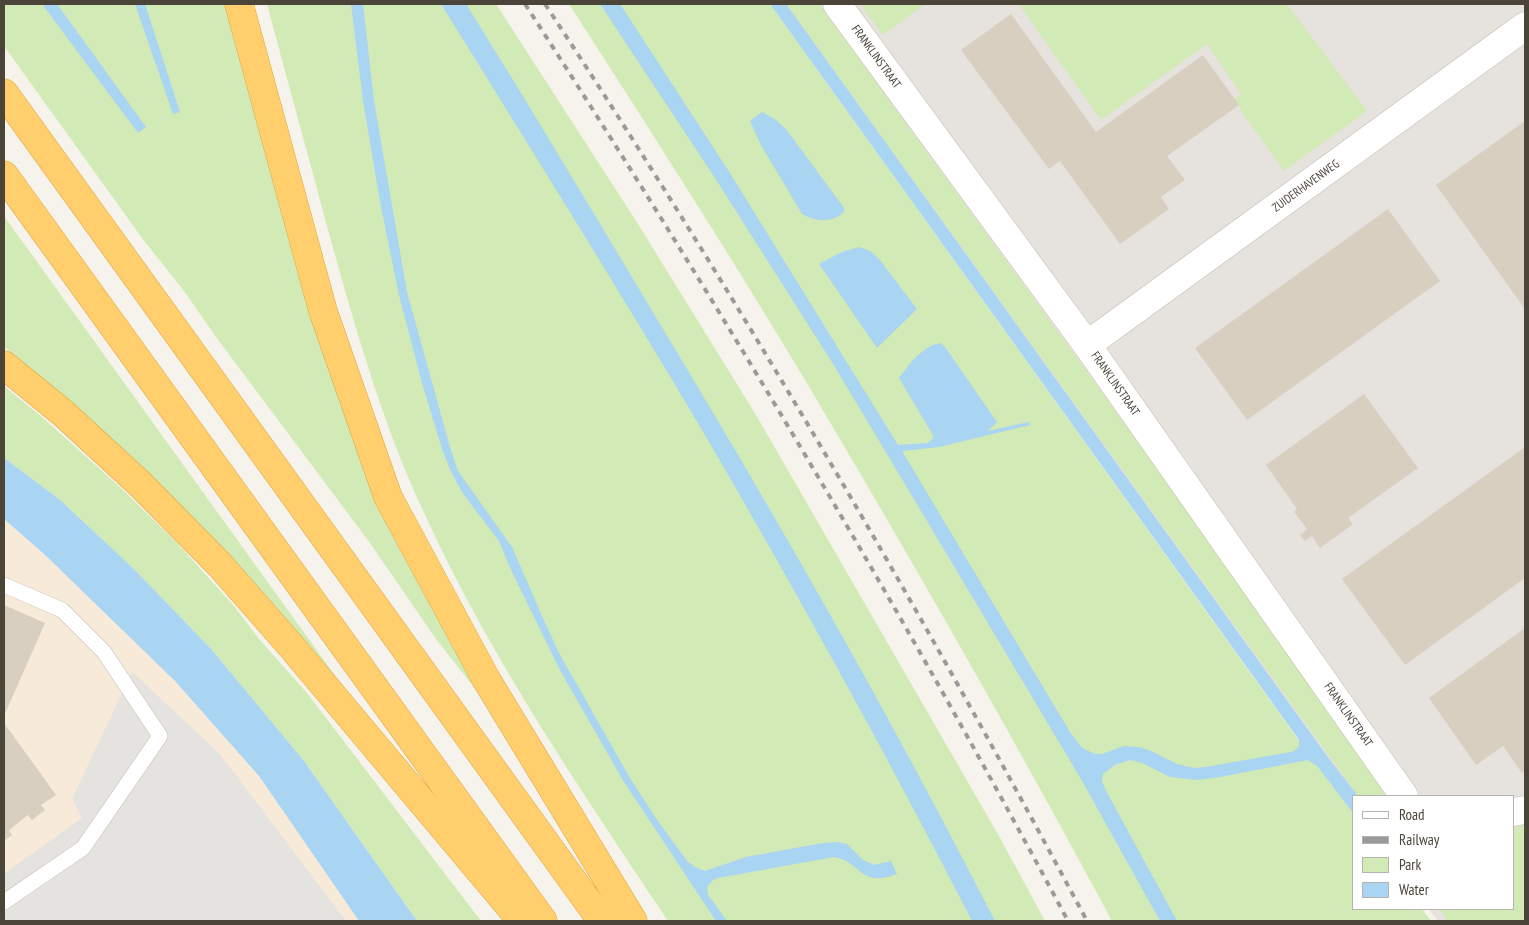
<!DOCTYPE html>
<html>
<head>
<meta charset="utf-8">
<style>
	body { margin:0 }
	#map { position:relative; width:1529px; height:925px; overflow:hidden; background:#f6f3ec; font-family:"PT Sans Narrow",sans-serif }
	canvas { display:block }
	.frame { position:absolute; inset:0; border:5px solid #4b4439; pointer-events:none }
	.legend { position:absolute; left:1352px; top:795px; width:162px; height:115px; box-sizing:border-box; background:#fff; border:1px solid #b7b4b0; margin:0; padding:6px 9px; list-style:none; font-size:15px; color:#4b4439 }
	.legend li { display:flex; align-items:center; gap:10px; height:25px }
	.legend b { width:25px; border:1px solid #b7b4b0 }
</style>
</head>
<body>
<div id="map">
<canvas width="1529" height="925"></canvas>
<div class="frame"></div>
<ul class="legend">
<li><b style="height:6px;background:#fff"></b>Road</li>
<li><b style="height:6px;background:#9a9a9a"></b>Railway</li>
<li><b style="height:14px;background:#d2eab5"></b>Park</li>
<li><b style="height:14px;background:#a9d4f2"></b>Water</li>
</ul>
</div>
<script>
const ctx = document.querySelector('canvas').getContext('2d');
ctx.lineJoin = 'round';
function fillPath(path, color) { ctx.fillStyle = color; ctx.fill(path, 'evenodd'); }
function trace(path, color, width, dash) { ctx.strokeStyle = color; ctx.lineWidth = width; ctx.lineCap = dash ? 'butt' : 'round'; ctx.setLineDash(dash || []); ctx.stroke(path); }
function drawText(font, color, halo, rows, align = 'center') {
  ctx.font = font + ' "PT Sans Narrow",sans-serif'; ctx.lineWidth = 4; ctx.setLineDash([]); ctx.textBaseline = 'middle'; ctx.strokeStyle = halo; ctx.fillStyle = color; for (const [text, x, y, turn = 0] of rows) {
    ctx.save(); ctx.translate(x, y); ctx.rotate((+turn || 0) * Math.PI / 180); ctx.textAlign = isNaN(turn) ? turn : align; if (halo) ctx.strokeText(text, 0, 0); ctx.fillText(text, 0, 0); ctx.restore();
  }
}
const commercial = new Path2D(`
	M4,519L43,553L175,681L259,776L359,921H4Z`);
const industrial = new Path2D(`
	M776,4H1525V921H1438L1429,909H1513V796H1353Z`);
const green = new Path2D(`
	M4,4H230L314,307L487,704L436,639L370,543L216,337L184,291L142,238L4,46Z
	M267,4H496L638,224L756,415L999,836L1045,921H668C581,790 492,661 426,517C381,422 353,320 325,219C306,147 286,76 267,4Z
	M569,4H770L1317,766L1353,813V909H1422L1431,921H1112C1015,740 913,562 808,385C731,256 650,130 569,4Z
	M786,4H819L1396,796H1358Z
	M860,4H925L883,35Z
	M1021,4H1287L1367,111L1284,171L1242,112L1235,99L1241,94L1207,44L1101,120L1020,6Z
	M4,216L344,688L63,396L4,347Z
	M4,386L42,417L122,489L178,544L234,606L259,639L307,693L481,921H417L304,761L212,650L134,569L59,499L4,458Z
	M1525,821V921H1448L1439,909H1513V823Z`);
const parking = new Path2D(`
	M132,672L219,753L346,921H4V874L82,818L72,799Z`);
const water = new Path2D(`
	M42,4H57L146,127L138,133Z
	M135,4H145L180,112L173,114Z
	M351,4H363L374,101L407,292L450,447L458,471L512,547L542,616L559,653L630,778L655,817L687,861L695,867L705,871L746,857L823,843L838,842L847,844L863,860L874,865L891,861L897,874C858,888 864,863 834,857L718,878L713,880L707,887L708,895L727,921H716L624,782L561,672L511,570L499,541L464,495L452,474L442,449L422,383L399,295L381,207L363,101Z
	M441,4H466C528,103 588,204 648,304C770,506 888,711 995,921H972C889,759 800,598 708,440C621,293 531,149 441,4Z
	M600,4H620L728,170L898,445L928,443L934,437L899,378C910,364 921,347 940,343L945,347L997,422L988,431L1029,422L1030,425L939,447L902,451L1070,732L1082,748L1095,754H1102L1124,746L1138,747L1149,750L1177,764L1194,768L1205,767L1291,752C1297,750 1300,747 1299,740L770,4H786L1327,756L1358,796H1353V813L1317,766L1308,760L1220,777L1197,780L1170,777L1142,763L1130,760L1115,765L1103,774L1102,781L1105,789L1177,921H1160L1081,779L835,367L715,178Z
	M762,112L776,120L786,129L844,208V212C832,223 815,222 802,214L761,145L750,121Z
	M859,247L870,251L879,259L917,309L877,348L819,264L842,252Z
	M4,458L59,499L134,569L212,650L304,761L417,921H359L259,776L175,681L43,553L4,519Z`);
const building = new Path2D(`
	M1011,14L1096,132L1203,55L1239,105L1167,156L1185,180L1161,197L1169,209L1120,244L1060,161L1049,169L961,50Z
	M1525,121V309L1436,185Z
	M1388,209L1440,281L1247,420L1195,348Z
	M1364,394L1418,468L1348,518L1353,524L1320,548L1312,536L1305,541L1300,535L1307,529L1294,512L1297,509L1266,465Z
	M1525,447V578L1405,665L1342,579Z
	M4,605L45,623L4,716Z
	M1525,628V770L1522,773L1503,746L1476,765L1429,698Z
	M4,723L56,795L41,805L45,810L32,820L28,815L9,830L12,835L4,841Z`);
const lane = new Path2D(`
	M4,585L62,610L104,652L160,736L83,848L4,902`);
const street = new Path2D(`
	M837,4L1087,345L1404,796
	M1087,345L1525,26
	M1513,812L1525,810`);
const highway = new Path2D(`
	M239,4L323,311L388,497L486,679L633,921
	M4,93L602,921
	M4,175L543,921
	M4,365L64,414L140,484L219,564L291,646L522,921`);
const rail = new Path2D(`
	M525,4C718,302 901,608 1068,921
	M545,4C740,300 920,608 1087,921`);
const streetNames = [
	["FRANKLINSTRAAT",876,57,54],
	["ZUIDERHAVENWEG",1306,186,-36],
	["FRANKLINSTRAAT",1115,384,55],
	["FRANKLINSTRAAT",1348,715,55]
];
fillPath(commercial, '#f7ead8');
fillPath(industrial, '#e6e2dd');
fillPath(green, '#d2eab5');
fillPath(parking, '#e5e3e0');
fillPath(water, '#a9d4f2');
fillPath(building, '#d8cfc1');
trace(lane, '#c2bbae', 16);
trace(street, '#c2bbae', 29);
trace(highway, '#e0a43c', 29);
trace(lane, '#fff', 15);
trace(street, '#fff', 28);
trace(highway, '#ffcf6e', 28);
trace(rail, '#9a9a9a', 4, [6, 6]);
drawText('12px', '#4b4439', '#fff', streetNames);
</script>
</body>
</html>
